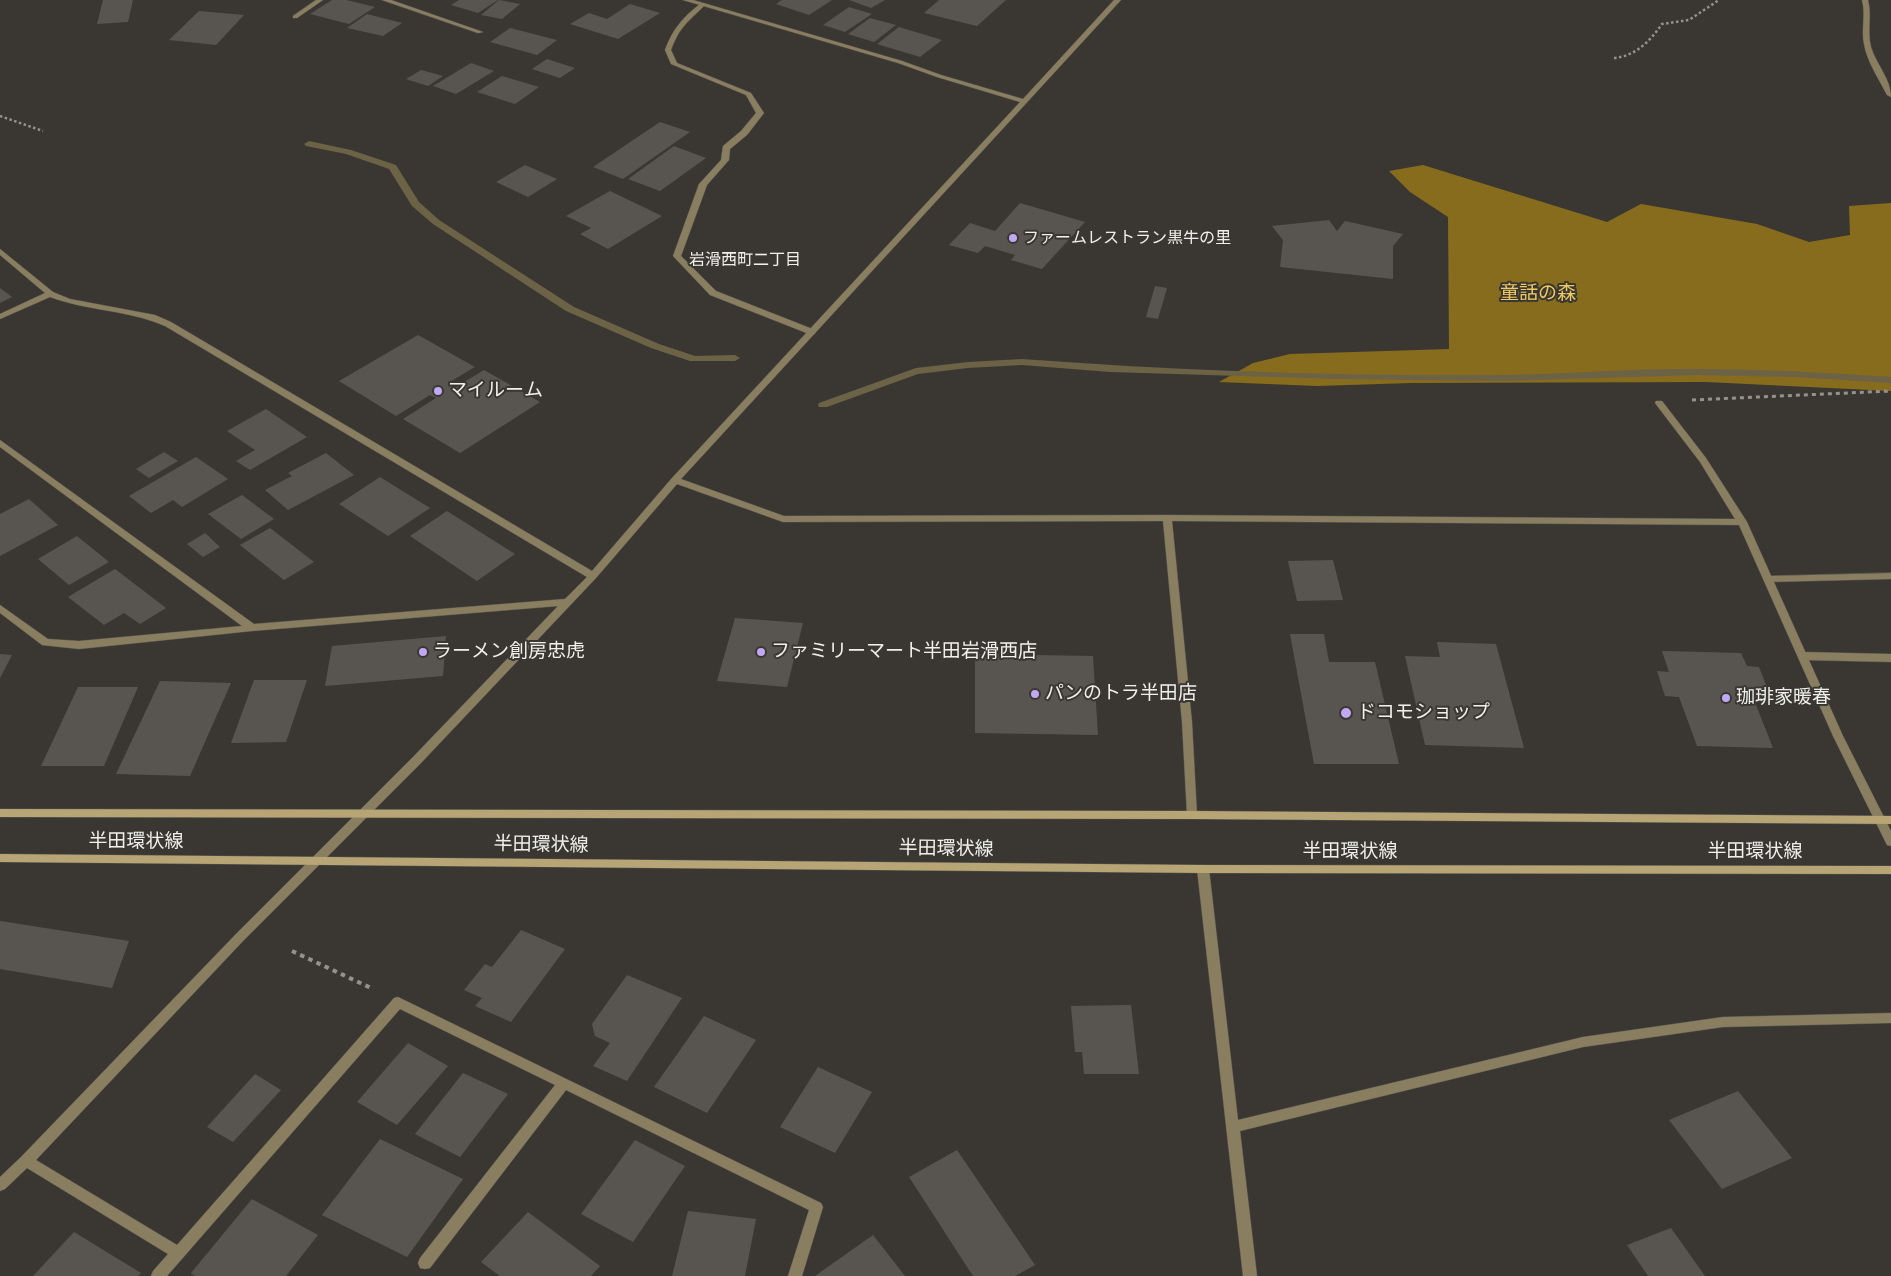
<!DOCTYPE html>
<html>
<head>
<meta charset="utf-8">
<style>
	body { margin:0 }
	canvas { display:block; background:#3a3732 }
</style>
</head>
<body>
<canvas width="1891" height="1276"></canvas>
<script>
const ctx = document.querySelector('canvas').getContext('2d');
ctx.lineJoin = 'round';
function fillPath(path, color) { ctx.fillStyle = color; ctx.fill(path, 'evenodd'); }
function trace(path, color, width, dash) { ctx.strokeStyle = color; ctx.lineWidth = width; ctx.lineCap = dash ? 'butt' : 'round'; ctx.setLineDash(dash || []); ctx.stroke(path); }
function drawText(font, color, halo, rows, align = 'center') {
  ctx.font = font + ' Karla,"Noto Sans JP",sans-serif'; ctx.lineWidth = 4; ctx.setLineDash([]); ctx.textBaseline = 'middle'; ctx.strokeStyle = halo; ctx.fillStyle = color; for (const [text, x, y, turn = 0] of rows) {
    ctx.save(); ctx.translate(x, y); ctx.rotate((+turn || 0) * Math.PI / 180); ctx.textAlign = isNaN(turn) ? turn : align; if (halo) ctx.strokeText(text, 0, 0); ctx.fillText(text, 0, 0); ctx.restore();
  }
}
const forest = new Path2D(`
	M1423,165L1607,222L1641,204L1757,224L1809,242L1850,235L1849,206L1891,203V391L1706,382L1411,383L1317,386L1219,382L1253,363L1290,354L1449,349L1448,217L1410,192L1389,171Z`);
const stream = new Path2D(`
	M309,141L351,150L396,165L419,202L439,220L574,307L659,344L695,356L735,355L740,358L735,361H690L651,348L566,311L433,224L412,206L389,169L346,154L306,146L304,144Z
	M1022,359C1181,371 1342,376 1502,375C1568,374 1633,368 1699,369C1763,369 1827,373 1891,377V383L1796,377L1697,375L1503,381L1338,379L1110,372L1022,365L968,368L918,374L827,407H819L818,405L819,403L916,368L968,362Z`);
const building = new Path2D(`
	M103,0H133L128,22L97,24Z
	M332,0H346L375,7L349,24L310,14Z
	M459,0H498L478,13L451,5Z
	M499,0L520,4L502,19L481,15Z
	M782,0H832L809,15L776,4Z
	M849,0H885L871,8Z
	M939,0H1006L977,26L924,13Z
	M630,4L660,13L618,39L570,24L589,13L607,19Z
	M849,7L872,14L845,32L823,25Z
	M199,11L244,15L216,45L169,40Z
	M367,14L402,23L383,36L347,28Z
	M870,18L896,25L874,42L848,34Z
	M899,27L942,40L920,57L877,44Z
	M510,28L557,40L537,55L490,42Z
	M547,59L575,68L560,78L532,69Z
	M471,63L494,71L456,94L433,86Z
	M421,70L443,76L428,86L406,79Z
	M502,76L539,87L515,104L477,92Z
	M660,122L690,132L623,179L593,167Z
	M674,146L706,158L660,191L628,179Z
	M525,165L557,179L528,197L496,182Z
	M610,191L662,216L608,249L580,234L591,228L566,216Z
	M1020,203L1085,222L1042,269L1011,260L1015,255L985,246L978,253L949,245L970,223L995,231Z
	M1329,220L1337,231L1345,221L1403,234L1393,246V279L1280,267L1283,240L1272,226Z
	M1155,286L1167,288L1158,319L1146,317Z
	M0,288L12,297L0,303Z
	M418,335L475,367L448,383L456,387L484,370L540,402L460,453L403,419L436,398L430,395L396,416L339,381Z
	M266,409L307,437L250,470L236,461L255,450L227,431Z
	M164,452L178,461L149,478L136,469Z
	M326,453L354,475L288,510L265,490L292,476L288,473Z
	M196,457L228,479L182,507L173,500L151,513L129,496Z
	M380,477L430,508L388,536L339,504Z
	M242,495L274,519L241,539L208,514Z
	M29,499L58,525L0,556V514Z
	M447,511L515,554L477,581L410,536Z
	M270,528L314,562L284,580L240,545Z
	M205,533L220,547L203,557L187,544Z
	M77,536L109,562L69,585L38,559Z
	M1333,560L1343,600L1297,601L1288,561Z
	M115,569L166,608L140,624L124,613L104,625L68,597Z
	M735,618L803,623L787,687L717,681Z
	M1290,634H1324L1329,662H1375L1399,764H1314Z
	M446,636L443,676L325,686L332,646Z
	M1437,642L1496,644L1524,748L1425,745L1405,656L1440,657Z
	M1662,651L1741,653L1747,666L1759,667L1772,700H1754L1773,748L1697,746L1679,697L1665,696L1657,671L1669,672Z
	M0,654L12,655L0,678Z
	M975,654L1093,656L1098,735L975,733Z
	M254,680H307L286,742L231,743Z
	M160,681L231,683L190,776L116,774Z
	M78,687H138L104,766H41Z
	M0,921L129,941L112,988L0,969Z
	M521,930L565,949L511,1022L475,1006L482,998L464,990L485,964L492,967Z
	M627,975L682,998L627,1081L593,1066L610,1043L595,1036L592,1024Z
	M1131,1005L1139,1074H1084L1082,1052H1075L1071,1006Z
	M704,1016L756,1040L707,1113L654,1087Z
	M408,1043L448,1066L397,1125L357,1102Z
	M818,1067L872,1092L835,1153L780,1127Z
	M463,1073L508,1094L460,1157L415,1134Z
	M255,1074L281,1090L233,1142L207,1127Z
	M1738,1091L1792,1158L1722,1189L1669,1120Z
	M380,1139L463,1179L407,1257L322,1215Z
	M635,1140L685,1166L633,1242L581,1214Z
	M957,1150L1035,1265L1015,1276H973L909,1177Z
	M252,1199L318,1235L286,1276H195L191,1273Z
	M688,1211L756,1219L745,1276H672Z
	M528,1212L600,1266L591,1276H500L481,1262Z
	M1671,1228L1705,1276H1648L1627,1245Z
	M74,1232L141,1273L138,1276H33Z
	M873,1235L905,1276H815Z`);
const pathFar2 = new Path2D(`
	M1614,58C1636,56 1650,41 1662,24L1689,20L1719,0
	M0,116L43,131`);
const pathFar1 = new Path2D(`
	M1692,400L1891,391`);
const path = new Path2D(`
	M292,951L371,988`);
const lane = new Path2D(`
	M1862,0H1868C1872,15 1867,31 1871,47C1876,64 1891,79 1891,97L1887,95C1879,79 1867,62 1864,44C1861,29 1866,15 1862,0Z
	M700,4L705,5C688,22 680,26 671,50L677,63L751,93L764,113L747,135L730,149L729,160L707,185L681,256L716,291L815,330V334H809L710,295L673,256L699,184L721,160L723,146L741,131L756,113L746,95L671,64L665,50C672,30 683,17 700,4Z
	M1891,573V579L1769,582L1764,579L1769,576Z
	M1803,652L1891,654V662L1803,660L1798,656Z`);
const street = new Path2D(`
	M316,0H323L297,18H293V16Z
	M382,0H391L483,32L478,33Z
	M683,0H693L902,61L941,75L1023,99L1114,0H1121L681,479L784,516L1167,515L1735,519L1700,462L1655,403L1656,401H1662L1706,458L1747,522L1843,736L1891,831V846L1887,845L1833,736L1739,525L1172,521L1192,722L1197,815L1196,818H1188L1187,815L1182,722L1163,521L783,522L677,484L596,578L421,763L244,940L36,1160L177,1245L394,998L398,997L821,1203L823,1207L802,1276H788L809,1210L566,1090L430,1268L425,1269L420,1268L418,1263L420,1258L555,1085L400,1009L167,1276H151L153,1271L168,1254L27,1168L5,1189L0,1191V1177L21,1157L236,934L413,757L558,606L252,631L79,649L42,645L0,613V605L48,639L79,641L242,626L0,447V440L254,624L565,599L587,577L165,326C129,310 87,311 50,297L0,319V314L45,293L0,255V249L53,292L70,299L155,315L171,322L592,571L672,478L1020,102L937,77L898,63Z
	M1203,865L1207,866L1209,869L1238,1120L1583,1037L1723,1017L1891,1013V1023L1723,1027L1583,1047L1240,1131L1257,1276H1243L1197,869L1199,866Z`);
const secondary = new Path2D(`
	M0,809L1192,811L1891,816V824L1192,819L0,817Z
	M0,854L1203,865L1891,866V874L1203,873L0,862Z`);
const markers = [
	[1013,238,5,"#c1a8f3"],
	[438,391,5,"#c1a8f3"],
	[423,652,5,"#c1a8f3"],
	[761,652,5,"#c1a8f3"],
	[1035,694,5,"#c1a8f3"],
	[1726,698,5,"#c1a8f3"],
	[1346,713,6,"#c1a8f3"]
];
const farPoinames = [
	["ファームレストラン黒牛の里",1023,238]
];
const farNeighbourhoodnames = [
	["岩滑西町二丁目",745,260]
];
const parkNames = [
	["童話の森",1538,294]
];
const poiNames = [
	["マイルーム",448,391],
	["ラーメン創房忠虎",433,652],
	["ファミリーマート半田岩滑西店",771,652],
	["パンのトラ半田店",1045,694],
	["珈琲家暖春",1736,698],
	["ドコモショップ",1357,713]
];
const streetNames = [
	["半田環状線",136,842],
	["半田環状線",541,845,1],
	["半田環状線",946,849,1],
	["半田環状線",1350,852],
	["半田環状線",1755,852]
];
fillPath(forest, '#876c1d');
fillPath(stream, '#6c6246');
fillPath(building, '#585550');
trace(lane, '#575450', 1);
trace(street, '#575450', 1);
trace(secondary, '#575450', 1);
trace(pathFar2, '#94928d', 2.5, [2.5, 2.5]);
trace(pathFar1, '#94928d', 3, [4, 4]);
trace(path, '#94928d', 4, [4.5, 4.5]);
fillPath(lane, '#897e60');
fillPath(street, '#897e60');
fillPath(secondary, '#b7a575');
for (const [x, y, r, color] of markers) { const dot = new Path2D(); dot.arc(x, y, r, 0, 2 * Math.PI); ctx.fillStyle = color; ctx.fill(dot); trace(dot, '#3a3732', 2); }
drawText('16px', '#f0efeb', '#3a3732', farPoinames, 'left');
drawText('16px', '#f0efeb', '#3a3732', farNeighbourhoodnames);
drawText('19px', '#efc961', '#3a3732', parkNames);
drawText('19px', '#f0efeb', '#3a3732', poiNames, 'left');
drawText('19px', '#f0efeb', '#3a3732', streetNames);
</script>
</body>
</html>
